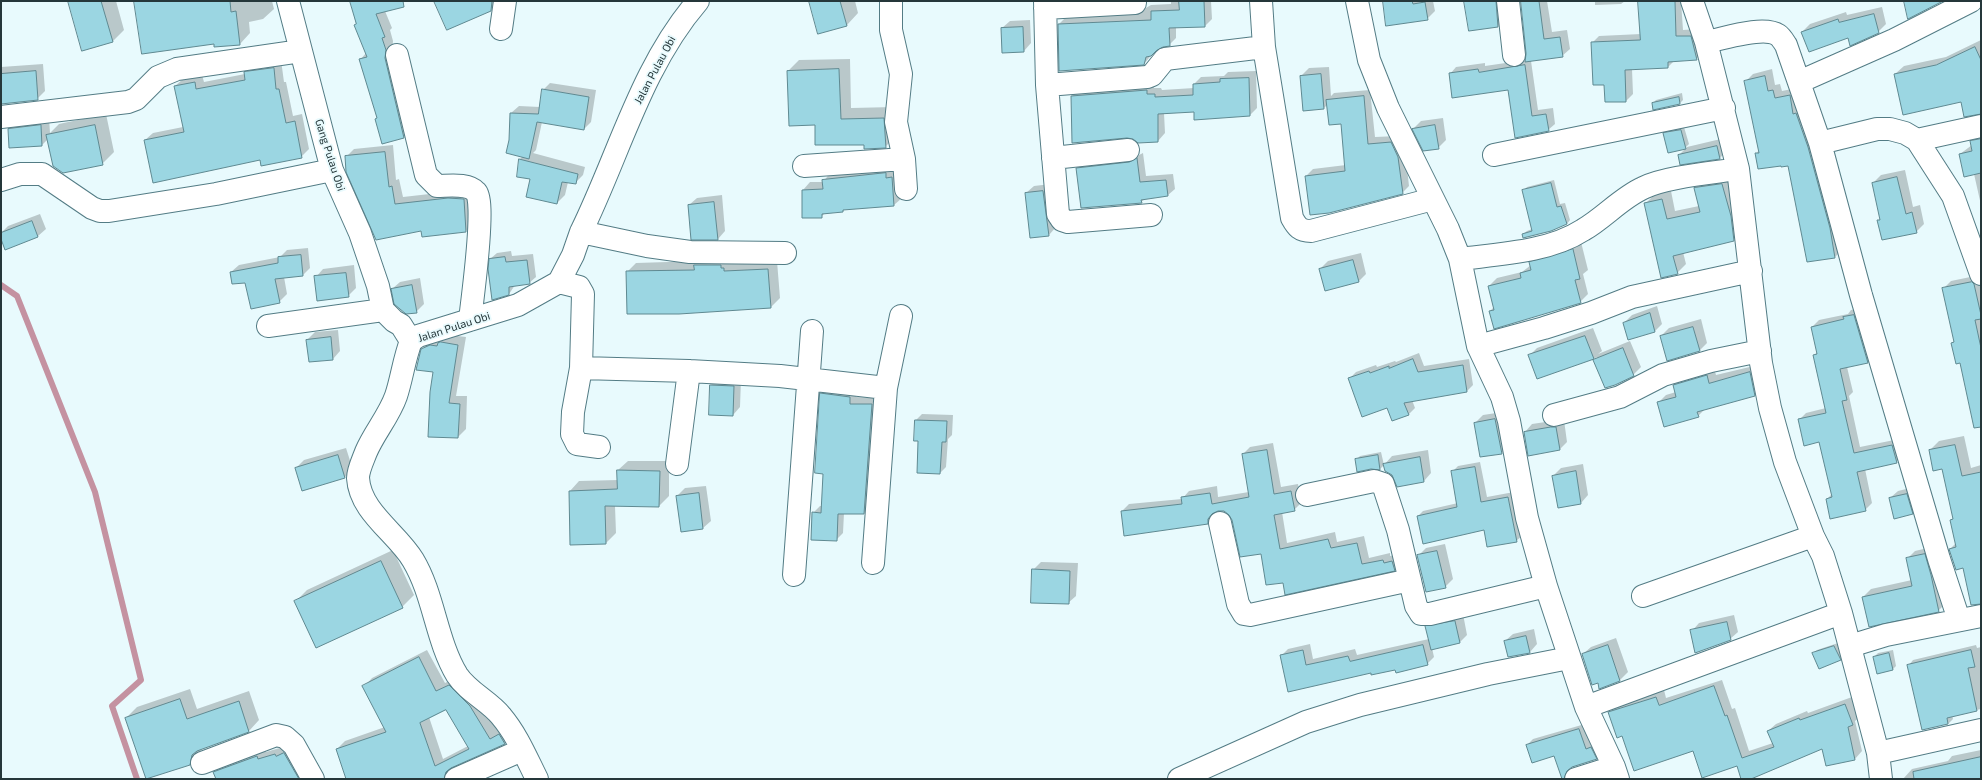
<!DOCTYPE html>
<html>
<head>
<meta charset="utf-8">
<style>
	body { margin:0 }
	#map { position:relative; width:1982px; height:780px; overflow:hidden; background:#e8fafd; font-family:"Exo 2",sans-serif }
	canvas { display:block }
	.frame { position:absolute; inset:0; border:2px solid #25373a; pointer-events:none }
</style>
</head>
<body>
<div id="map">
<canvas width="1982" height="780"></canvas>
<div class="frame"></div>
</div>
<script>
const ctx = document.querySelector('canvas').getContext('2d');
ctx.lineJoin = 'round';
function fillPath(path, color) { ctx.fillStyle = color; ctx.fill(path, 'evenodd'); }
function trace(path, color, width, dash) { ctx.strokeStyle = color; ctx.lineWidth = width; ctx.lineCap = dash ? 'butt' : 'round'; ctx.setLineDash(dash || []); ctx.stroke(path); }
function drawText(font, color, halo, rows, align = 'center') {
  ctx.font = font + ' "Exo 2",sans-serif'; ctx.lineWidth = 3.5; ctx.setLineDash([]); ctx.textBaseline = 'middle'; ctx.strokeStyle = halo; ctx.fillStyle = color; for (const [text, x, y, turn = 0] of rows) {
    ctx.save(); ctx.translate(x, y); ctx.rotate((+turn || 0) * Math.PI / 180); ctx.textAlign = isNaN(turn) ? turn : align; if (halo) ctx.strokeText(text, 0, 0); ctx.fillText(text, 0, 0); ctx.restore();
  }
}
const shadow = new Path2D(`
	M69,1H116L124,30L113,41Z
	M135,1H272L274,9L263,19L249,22L250,33L240,44L215,42Z
	M351,1H398L385,11L392,28L390,30L393,41L392,50L411,129L404,137L376,119L377,118L360,60L366,53Z
	M437,1H496L497,3L489,11Z
	M810,1H855L858,13L847,25Z
	M1171,1H1211L1212,19L1205,26L1176,27V38L1169,45L1163,46L1153,53L1144,64L1059,24L1066,17L1144,9L1151,5L1171,4Z
	M1383,1H1433L1435,11L1427,19Z
	M1465,1H1504L1506,19L1498,26Z
	M1522,1H1547L1552,32L1567,30L1570,49L1562,56L1531,61L1538,110L1553,108L1555,124L1548,130L1516,137L1509,89L1450,74L1456,67L1485,63V66L1526,60L1527,54Z
	M1595,1H1625L1621,4L1595,5Z
	M1639,1H1681L1683,30L1697,29L1703,53L1696,59L1674,61L1668,67L1632,69L1633,94L1626,101L1605,84L1592,43L1599,36L1641,34Z
	M1882,7L1886,24L1878,32L1849,37L1802,32L1810,24L1846,12L1847,15Z
	M1030,20L1031,43L1024,51L1002,28L1010,21Z
	M1981,40V113L1961,101L1895,74L1904,66L1946,57Z
	M850,59L851,108L894,107L896,136L885,147L865,144L816,124L788,71L799,60Z
	M281,60L284,82H286L293,116L302,114L309,149L301,157L260,159L145,140L153,133L183,127L175,86L183,79L202,75L204,82L245,74L253,64Z
	M43,64L45,91L37,99L1,102V67Z
	M1329,67L1331,96L1334,93L1370,90L1375,137L1398,136L1405,150L1409,186L1402,193L1306,176L1313,169L1346,165L1342,123L1328,104L1324,108L1301,76L1309,68Z
	M1772,69L1775,85L1780,84L1782,91L1797,88L1842,250L1835,257L1789,165L1756,154L1759,150L1746,81L1753,74Z
	M1256,71L1257,108L1250,115L1195,111L1164,113L1165,133L1158,141L1072,96L1079,89L1154,83V88H1161L1162,90L1194,88V84L1201,77L1224,76L1228,72Z
	M550,83L596,90L591,122L584,129L542,122L536,150L533,153L585,167L583,175L576,182H568L565,195L557,203L531,178L518,176L520,159L523,156L510,140L511,113L519,106L540,107L543,90Z
	M1682,93L1683,100L1680,103H1653L1656,100Z
	M106,114L114,152L102,164L48,139L42,145L9,129L17,121L49,118L50,133L59,124Z
	M1443,118L1446,140L1438,148L1413,129L1421,121Z
	M1684,127L1689,144L1685,148L1664,133L1668,130Z
	M1981,132V205L1974,174L1960,154L1972,145L1971,142Z
	M1725,138L1727,150L1720,158L1679,155L1687,147Z
	M393,145L396,180L399,179L403,197L456,191L471,192L474,223L466,231L423,236L422,229L376,239L346,157L354,149Z
	M1143,153L1146,176L1173,174L1175,189L1168,195L1146,198L1141,202L1077,168L1084,162L1137,156Z
	M900,170L902,198L894,205L845,209L843,211L825,213L821,217L803,190L810,182H823L831,172Z
	M1905,170L1913,207L1920,205L1924,224L1916,232L1878,221L1881,218L1873,183L1881,175Z
	M1731,175L1742,231L1733,240L1683,252L1686,264L1677,273L1645,204L1654,195L1671,191L1675,211L1699,206L1695,188L1704,179Z
	M1554,180L1560,204L1565,203L1570,220L1567,224L1523,234L1527,231L1532,229L1523,191L1527,187Z
	M1051,184L1056,227L1049,235L1026,193L1034,186Z
	M722,195L725,231L718,239L689,205L697,198Z
	M40,214L46,229L38,236H1V233L8,226Z
	M1581,242L1588,270L1583,274L1588,294L1580,302L1490,311L1494,307L1489,286L1497,278L1522,272L1531,265L1530,263L1538,255Z
	M308,248L310,268L302,276L284,277L287,294L279,302L231,272L239,265L280,257L287,250Z
	M511,251L512,256L533,254L536,277L529,283L515,285L509,294L490,259L497,253Z
	M1361,253L1366,274L1359,281L1320,269L1328,261Z
	M699,261H777L780,298L771,307L627,272L636,263Z
	M354,265L356,288L348,296L316,277L323,269Z
	M1980,275L1981,276V399L1952,343L1955,341L1943,289L1951,281Z
	M420,278L424,304L416,312L392,289L400,282Z
	M1657,306L1662,324L1655,331L1624,323L1632,315Z
	M1861,308L1874,355L1868,362L1847,367L1853,392L1849,396L1860,447L1899,439L1903,455L1896,462L1865,469L1872,503L1865,510L1827,499L1832,494L1820,441L1799,420L1806,413L1826,408L1814,355L1818,352L1812,327L1819,320L1848,314L1851,310Z
	M1701,319L1707,343L1700,350L1661,336L1669,328Z
	M1593,328L1602,351L1598,354L1630,341L1641,367L1633,375L1594,360L1598,357L1537,378L1530,355L1537,348Z
	M338,330L340,351L333,359L307,340L315,332Z
	M449,335L466,337L456,396H467L466,429L458,437L429,436L434,371L422,349L430,341Z
	M1419,353L1424,366L1469,359L1473,385L1467,391L1412,400L1415,408L1409,414L1387,407L1350,378L1356,372L1376,365L1377,367L1395,361L1396,362Z
	M1758,365L1762,388L1754,395L1705,409L1698,416L1658,403L1666,395L1676,392L1674,385L1682,378L1714,368L1716,375Z
	M719,377L741,379L740,407L733,415L711,385Z
	M828,387L856,390V397L878,398L870,507L864,513H844L843,533L836,540L813,513L820,506H822L824,473L821,394Z
	M1503,412L1510,445L1502,453L1481,456L1475,423L1483,415Z
	M922,414L953,415L952,435L948,439L946,467L940,473H918L919,440L916,420Z
	M1559,420H1564L1567,442L1560,449L1529,454L1525,432L1532,424Z
	M1964,436L1971,468L1981,465V603L1964,567L1950,549L1956,543L1951,520L1954,518L1943,468L1930,450L1939,441Z
	M1273,443L1281,487L1298,484L1301,503L1294,510L1282,512L1287,543L1335,532L1337,542L1364,536L1369,558L1390,553V556L1399,554L1401,563L1394,570L1283,581L1230,514L1224,510L1215,511L1214,516L1207,523L1122,511L1129,504L1182,499L1189,491L1217,486L1218,497L1249,492L1243,454L1250,447Z
	M346,448L353,470L345,477L303,490L296,468L304,460Z
	M1428,450L1431,473L1424,481L1385,464L1380,469L1371,468L1356,460L1360,456L1381,452L1384,465L1392,456Z
	M628,461H669V496L659,506H615L616,533L606,543L571,544L570,491L579,481L618,480V470Z
	M1480,462L1487,497L1514,492L1522,536L1516,541L1485,529L1418,516L1423,511L1458,503L1452,472L1458,466Z
	M1583,464L1588,495L1581,503L1553,476L1561,468Z
	M706,486L711,521L703,528L677,496L685,488Z
	M1914,487L1920,506L1912,514L1890,498L1898,491Z
	M1445,544L1453,579L1445,587L1418,556L1426,548Z
	M1932,547L1946,603L1938,611L1863,597L1871,589L1912,580L1907,559L1915,551Z
	M393,550L414,595L402,607L296,601L307,590Z
	M1041,562L1078,563L1076,596L1068,603L1033,570Z
	M1463,614L1467,635L1460,642L1432,648L1434,657L1427,664L1372,672L1288,690L1281,656L1288,649L1310,644L1313,659L1355,649L1357,655L1429,639L1426,627L1434,619Z
	M1734,615L1738,632L1730,639L1692,631L1699,623Z
	M1534,629L1537,644L1530,652L1505,641L1513,634Z
	M1616,638L1628,672L1620,680L1600,687L1583,654L1591,647Z
	M1838,643L1844,656L1840,659L1813,654L1817,650Z
	M1976,645L1977,648L1981,647V709L1952,715L1953,719L1948,724L1909,665L1913,660Z
	M427,650L445,683L457,677L478,697L498,731L508,726L513,735L505,743L453,766L443,778L439,779H348L337,749L345,741L385,727L364,687L372,678ZM446,709L468,746L443,759L429,717Z
	M1893,650L1896,666L1892,670L1874,657L1878,653Z
	M1722,680L1732,709L1735,708L1749,751L1773,743L1768,731L1776,724L1807,711L1808,713L1852,697L1860,717L1855,721L1862,751L1855,759L1822,747L1748,779H1742L1738,765L1693,750L1623,735L1609,713L1616,705L1664,690L1666,698Z
	M190,689L197,709L249,691L259,720L249,731L201,749L200,754L189,764L126,718L137,707Z
	M1585,724L1602,753L1596,758L1571,767L1568,774L1563,779L1554,754L1527,745L1533,739Z
	M283,747L302,779H217L214,772L222,765L265,748L266,752Z
	M1981,750V779H1903L1912,769L1948,761L1952,756Z`);
const stream = new Path2D(`
	M1,285L17,296L95,492L141,680L112,706L137,779`);
const building = new Path2D(`
	M68,1H101L113,42L82,51Z
	M134,1H230L231,12L236,11L240,45L214,47V44L142,54Z
	M350,1H403L404,7L376,14L385,37L382,38L386,50L385,58L404,138L382,144L375,119L377,118L359,59L367,57L354,25L356,24Z
	M434,1H492L491,11L447,30Z
	M809,1H840L847,26L818,34Z
	M1179,1H1204L1205,27L1169,28L1170,46L1163,47L1156,51L1151,56L1146,57L1144,65L1059,71L1058,24L1151,20V11L1179,10Z
	M1383,1H1412L1413,4L1425,2L1428,20L1386,26Z
	M1464,1H1496L1498,27L1469,31Z
	M1521,1H1539L1544,39L1560,37L1563,57L1525,62L1526,54Z
	M1638,1H1675L1676,36H1691L1697,60L1668,62V68L1625,70L1626,102H1605L1604,85H1593L1591,42L1640,40Z
	M1904,1H1943L1908,19Z
	M1874,14L1879,33L1850,46L1848,38L1809,52L1801,32L1838,19L1839,22Z
	M1023,27L1024,52L1002,53L1001,28Z
	M1975,47L1981,60V114L1964,117L1961,102L1903,115L1894,74L1936,65Z
	M1525,65L1532,116L1546,114L1549,131L1515,138L1508,90L1452,98L1449,73L1478,69L1479,72Z
	M274,68L276,89H279L286,123L295,121L302,158L261,166L260,160L153,183L144,140L184,132L174,86L195,82L196,89L245,80L244,72Z
	M839,69L841,119L884,118L886,148L864,149V145H815V125L789,126L787,71Z
	M36,71L38,100L1,104V74Z
	M1321,74L1324,109L1303,111L1300,76Z
	M1765,76L1768,91L1773,90L1775,98L1790,95L1793,114L1796,113L1808,147L1830,228L1835,258L1807,262L1788,166L1781,167V166L1758,169L1755,153H1759L1744,81Z
	M1249,78L1250,116L1194,120V112L1158,114V142L1138,143L1133,139L1127,138L1072,143L1071,96L1147,90V94H1155V97L1193,95V84L1220,82V79Z
	M542,89L589,97L584,130L537,122L529,159L506,153L509,140L510,113L538,114Z
	M1364,96L1368,144L1391,142L1398,157L1403,194L1329,213L1310,215L1305,176L1345,171L1341,124L1329,125L1326,100Z
	M1679,97L1680,104L1653,110L1652,103Z
	M41,125L42,146L9,148L8,129Z
	M95,125L103,165L63,173L53,166L46,135Z
	M1435,125L1439,149L1423,151L1412,129Z
	M1681,130L1686,149L1668,153L1663,133Z
	M1981,139V173L1964,177L1959,154L1972,151L1970,141Z
	M1717,146L1720,159L1680,165L1678,155Z
	M385,152L389,187L392,186L395,204L448,198L464,199L466,232L422,237L421,231L376,240L346,172L345,156Z
	M1137,158L1140,182L1166,180L1168,196L1141,200L1142,203L1081,208L1076,168L1129,162Z
	M519,159L578,174L576,184L562,182L557,204L526,197L530,179L517,177Z
	M886,173V178L892,177L894,206L843,210V212L822,214V218H802V190L823,189L822,180Z
	M1897,177L1906,214L1912,212L1917,233L1882,240L1877,220H1880L1872,183Z
	M1551,183L1557,207L1561,206L1567,224L1551,231L1523,238L1522,234L1532,231L1522,190Z
	M1722,184L1731,216L1734,241L1673,256L1678,274L1661,278L1644,203L1662,199L1667,219L1700,212L1694,188Z
	M1043,191L1049,236L1030,238L1025,193Z
	M714,202L718,240H691L688,205Z
	M32,221L38,237L5,250L1,239V233Z
	M1573,249L1580,279L1575,280L1581,303L1494,329L1489,311L1494,310L1488,286L1521,278L1520,273L1531,270L1529,262Z
	M301,255L303,276L275,279L280,303L251,309L245,283L232,284L230,272L278,263V257Z
	M505,257L506,262L527,260L530,284L509,287V295L492,300L488,269L489,259Z
	M1353,260L1359,282L1325,291L1319,269Z
	M694,265H721V268H724V271L768,269L771,308L679,314H627L626,271L694,270Z
	M346,273L349,297L317,301L314,276Z
	M1972,282L1974,284L1981,315V319L1975,320L1981,348V427L1974,428L1960,363L1956,364L1951,343L1954,342L1942,288Z
	M412,285L417,313L406,314L394,304L391,289Z
	M1650,313L1655,332L1628,340L1623,323Z
	M1854,315L1868,363L1840,369L1847,400L1842,401L1854,453L1892,445L1897,463L1857,472L1866,511L1830,519L1826,499L1832,497L1819,442L1804,446L1798,419L1826,413L1813,355L1817,354L1811,327L1844,319L1843,317Z
	M1693,327L1700,351L1667,361L1660,336Z
	M1585,336L1594,359L1537,379L1528,355Z
	M331,337L333,360L309,362L306,340Z
	M441,342L458,345L449,403L460,404L458,438L428,437L430,392L433,372L416,370L421,349L430,345L437,346L438,343Z
	M1623,348L1634,376L1615,385L1605,388L1593,360Z
	M1413,359L1418,372L1463,365L1467,392L1404,403L1409,415L1392,421L1387,408L1362,417L1348,378L1369,371L1370,373L1389,366V368Z
	M1750,372L1755,396L1697,412L1699,417L1664,427L1657,402L1676,397L1673,385L1707,375L1709,383Z
	M710,385L734,386L733,416L709,415Z
	M820,393L850,397V404H872L864,514H838L837,541L811,540L812,512L821,513L823,474L815,473Z
	M1495,419L1502,454L1480,457L1474,423Z
	M915,420L947,421L946,442H942L940,474L917,473L918,441H914Z
	M1551,427H1556L1560,450L1528,456L1524,432Z
	M1955,445L1962,476L1981,472V604L1971,605L1963,568L1956,570L1949,549L1956,547L1950,520L1953,519L1942,469L1933,471L1929,450Z
	M1267,450L1274,494L1291,491L1295,511L1274,515L1280,549L1328,539L1331,548L1357,543L1362,564L1383,560L1384,563L1392,561L1395,571L1285,595L1283,583L1266,585L1261,554L1240,557L1232,520L1229,515L1224,511H1218L1212,514L1208,519V524L1124,536L1121,511L1182,504L1181,497L1210,493L1212,504L1249,497L1242,454Z
	M338,455L345,478L302,491L295,468Z
	M1378,455L1380,470L1371,469L1357,472L1355,459Z
	M1420,457L1424,482L1397,487L1392,475L1385,471L1383,464Z
	M1475,467L1481,502L1508,497L1517,542L1487,547L1484,530L1423,544L1417,516L1457,507L1451,471Z
	M617,470L660,471L659,507L605,506L606,544L570,545L569,491L617,489Z
	M1576,471L1581,504L1558,508L1552,476Z
	M699,493L703,529L681,532L676,496Z
	M1907,494L1913,514L1894,519L1889,498Z
	M1437,551L1446,588L1426,592L1417,555Z
	M1925,554L1931,575L1939,612L1869,627L1862,597L1912,586L1906,558Z
	M381,561L403,608L316,648L294,601Z
	M1032,569L1070,571L1069,604L1031,603Z
	M1455,621L1460,643L1431,650L1425,626Z
	M1727,622L1731,640L1695,653L1690,630Z
	M1526,636L1530,653L1508,657L1504,641Z
	M1423,645L1428,665L1396,673L1395,670L1371,675V673L1288,692L1280,655L1303,650L1306,665L1348,656L1350,661Z
	M1608,645L1620,681L1599,689L1598,683L1592,685L1582,654Z
	M1834,646L1841,660L1819,669L1812,653Z
	M1971,650L1975,667L1968,668L1977,711L1947,718L1948,724L1922,730L1907,665Z
	M1889,653L1893,670L1877,674L1873,657Z
	M419,657L436,691L449,685L470,706L490,739L499,734L505,744L451,768L446,772L444,779H346L336,749L386,732L362,686ZM446,710L469,749L435,766L420,723Z
	M1714,686L1725,716L1727,715L1742,758L1774,747L1767,731L1799,718L1800,720L1845,704L1853,725L1848,727L1855,760L1826,766L1822,749L1751,779H1741L1737,766L1702,778L1693,751L1634,771L1622,736L1617,738L1608,712L1656,697L1659,705Z
	M180,699L187,719L239,701L249,732L197,751L192,755L190,765L146,779L125,718Z
	M1579,729L1586,749L1591,747L1597,759L1572,767L1567,771L1564,779H1562L1554,756L1532,763L1526,745Z
	M284,753L299,779H216L213,772L257,756L258,759L275,754L276,756Z
	M1981,757V779H1914L1913,772Z`);
const minor = new Path2D(`
	M288,1L332,170L360,233L378,286L383,310L394,321L401,325L411,341
	M891,1V30L901,74L896,122L904,159L906,189
	M1045,1L1047,85L1058,214L1062,220L1068,222L1151,215
	M1261,1L1264,47L1292,218C1297,227 1300,231 1311,231L1433,199
	M1357,1L1369,60L1388,108L1448,229L1460,259L1478,346L1502,397L1509,421L1527,518L1546,586L1586,707L1614,767L1618,779
	M1508,1L1514,55
	M1692,1L1706,42L1738,169L1761,363L1770,408L1785,462L1813,536L1823,556L1841,613L1878,753L1881,779
	M1045,8L1135,3
	M501,29L505,1
	M1706,42C1723,39 1763,25 1778,35C1781,37 1784,42 1786,45L1820,143L1861,295L1939,559L1959,620
	M397,55L426,175L437,186C449,186 468,183 476,192C486,201 472,302 470,320
	M1799,82L1894,40L1971,1
	M1047,85L1147,77L1152,75L1165,59L1264,47
	M1,117L128,102L136,99L158,77L177,69L301,51
	M1917,140L1981,126
	M1820,143L1877,129H1890L1905,133L1917,140L1953,196L1981,274
	M1494,155L1724,108
	M1053,158L1128,150
	M804,166L904,159
	M1,180L20,174H42L92,208L100,211H109L216,194L332,170
	M581,232L647,246L690,252L785,253
	M1460,259C1499,254 1549,252 1583,230C1604,218 1621,198 1643,188C1664,177 1712,173 1738,169
	M559,282L579,287L583,294L581,368L573,412L572,434L577,444L599,447
	M268,326L383,310
	M1478,346L1544,328L1591,313L1632,297L1751,271
	M581,368L689,371L780,376L886,388
	M1554,415L1620,397L1663,375L1711,361L1760,351
	M677,464L689,371
	M1307,495L1374,481L1383,484L1398,530L1416,606L1421,614H1430L1546,586
	M1220,523L1238,604L1244,614L1250,615L1410,580
	M873,563L886,388L901,316
	M794,575L812,331
	M1643,596L1813,536
	M1850,646L1886,635L1981,616
	M1586,707L1841,613
	M1878,753L1981,730
	M202,763L276,735L285,737L294,745L313,779
	M456,779L522,750
	M537,779C526,757 517,735 501,716C489,701 468,692 457,675C436,640 434,595 413,560C397,533 360,512 358,478C358,470 363,460 366,452C374,433 389,416 396,396C402,378 404,359 411,341L418,336L518,305L559,282L573,255L581,232C619,155 641,67 698,1
	M1179,779L1306,722L1360,705L1488,674L1569,658
	M1576,779L1614,767`);
const streetNames = [
	["Jalan Pulau Obi",655,70,-62],
	["Gang Pulau Obi",330,155,72],
	["Jalan Pulau Obi",454,327,-18]
];
fillPath(shadow, '#0003');
trace(stream, '#c492a1', 6);
fillPath(building, '#9bd6e2');
trace(building, '#5f8991', 1);
trace(minor, '#537c85', 24);
trace(minor, '#fff', 22);
drawText('11px', '#25373a', '#e8fafd', streetNames);
</script>
</body>
</html>
